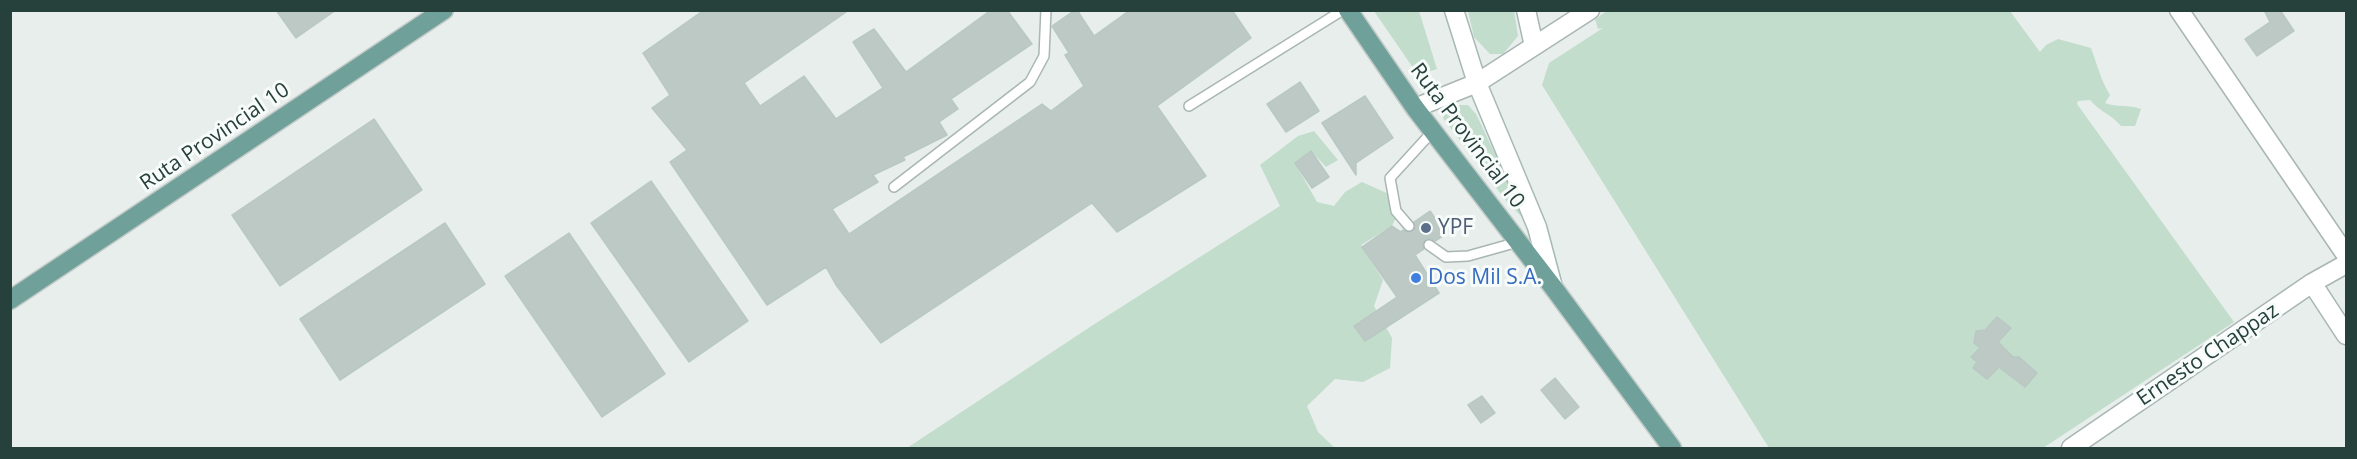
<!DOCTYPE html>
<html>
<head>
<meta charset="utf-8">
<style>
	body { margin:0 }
	#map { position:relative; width:2357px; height:459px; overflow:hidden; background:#e7eeec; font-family:"Open Sans",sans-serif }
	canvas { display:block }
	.frame { position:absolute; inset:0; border:12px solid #26403c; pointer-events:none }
</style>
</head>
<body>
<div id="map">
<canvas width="2357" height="459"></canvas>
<div class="frame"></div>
</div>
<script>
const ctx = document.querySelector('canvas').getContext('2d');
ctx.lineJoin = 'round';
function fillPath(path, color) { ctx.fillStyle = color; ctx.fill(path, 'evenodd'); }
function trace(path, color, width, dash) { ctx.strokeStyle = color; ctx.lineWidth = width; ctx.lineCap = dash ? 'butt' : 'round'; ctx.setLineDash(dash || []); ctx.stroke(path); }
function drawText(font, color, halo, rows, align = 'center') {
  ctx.font = font + ' "Open Sans",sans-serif'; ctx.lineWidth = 6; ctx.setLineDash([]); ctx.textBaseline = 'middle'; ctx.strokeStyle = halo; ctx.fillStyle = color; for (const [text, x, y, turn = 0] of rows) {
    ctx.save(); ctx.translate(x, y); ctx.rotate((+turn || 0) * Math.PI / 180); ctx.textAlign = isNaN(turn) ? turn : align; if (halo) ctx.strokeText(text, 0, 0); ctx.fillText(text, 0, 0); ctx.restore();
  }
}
const green = new Path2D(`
	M1374,11H1419L1437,69L1418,75Z
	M1468,11H1514L1518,36L1503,54H1490L1474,37Z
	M1607,11H2010L2040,52L2046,45L2058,39L2091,48C2097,64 2101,81 2110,95L2105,103C2118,108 2128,104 2141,109L2135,126H2121C2112,115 2099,111 2090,100L2078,101L2077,104L2234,322L2043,448H1769L1542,85L1549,63L1603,28L1598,29L1595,19Z
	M1454,105H1468L1476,114L1528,223L1507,202L1443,118L1446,111Z
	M1314,131L1338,160L1326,167L1311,151L1295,163L1317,202L1334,206L1345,192L1362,182L1391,195L1401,207L1392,226L1361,245L1383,280L1374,306L1392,338L1390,368L1363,382L1335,379L1307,406L1318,432L1335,448H907L1093,325L1280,206L1260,165L1298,136Z`);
const building = new Path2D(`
	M276,10H336L296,38Z
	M704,10H849L744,83L760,106L804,76L836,119L883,88L853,42L874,29L906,72L991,10H1007L1032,44L951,99L958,109L939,122L947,135L903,157L905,160L873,175L878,182L832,209L849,234L1042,104L1051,111L1084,86L1065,55L1069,53L1052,26L1075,10H1077L1094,36L1130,10H1232L1251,38L1157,106L1206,176L1117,232L1092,203L881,343L836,285L826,267L767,305L670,162L687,150L652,108L670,95L643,53Z
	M2264,10H2280L2294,31L2257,56L2245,39L2270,22Z
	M1300,82L1319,111L1286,132L1267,104Z
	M1365,96L1393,138L1356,163V175L1322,123Z
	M374,119L422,190L280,286L232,215Z
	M1311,151L1329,177L1312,188L1295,163Z
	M651,181L748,321L689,362L591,223Z
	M1430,211L1446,234L1435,241L1430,238L1426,239L1422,244L1424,249L1415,255L1439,293L1365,341L1354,326L1397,297L1362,247L1392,226L1401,232L1403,230L1407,232L1413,231L1415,228L1414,222Z
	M445,223L485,284L340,380L300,319Z
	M569,233L665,374L602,417L505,276Z
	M1997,317L2011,328L1998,342L2013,357H2019L2037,373L2025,387L1999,367L1987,379L1973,368L1977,362L1971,357L1980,348L1974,343L1976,331L1985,330Z
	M1555,378L1579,407L1565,419L1541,390Z
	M1482,396L1495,413L1481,423L1468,405Z`);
const service = new Path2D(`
	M1189,106L1343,10
	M894,187L1030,82L1044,56L1046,10
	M1409,226L1396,211L1390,178L1433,131
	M1429,245L1446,257L1468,256L1518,242`);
const minor = new Path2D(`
	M1526,10L1534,46
	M2179,10L2346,255
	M1415,108L1477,83L1590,10
	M2312,283L2346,335
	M2071,448L2312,283L2346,264`);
const secondary = new Path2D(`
	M1454,10L1477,83L1537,227L1553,287`);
const primary = new Path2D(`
	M1348,10L1415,108L1553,287L1672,448
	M10,300L444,10`);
const markers = [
	[1426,228,6,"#5c6f8a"],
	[1416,278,6,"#3f7fe0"]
];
const streetNames = [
	["Ruta Provincial 10",1467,136,53],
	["Ruta Provincial 10",215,137,-34],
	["Ernesto Chappaz",2208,355,-34]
];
const serviceNames = [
	["YPF",1438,228]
];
const shopNames = [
	["Dos Mil S.A.",1428,278]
];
fillPath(green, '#c2ddcc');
fillPath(building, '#bcc9c5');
trace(building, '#b9c8c3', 1.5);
trace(service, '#a9b6b4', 12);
trace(minor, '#a9b6b4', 21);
trace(secondary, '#a6b9b5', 21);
trace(primary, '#c2cac8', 21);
trace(service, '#fff', 9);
trace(minor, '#fff', 18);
trace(secondary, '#fff', 18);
trace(primary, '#6fa099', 18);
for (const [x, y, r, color] of markers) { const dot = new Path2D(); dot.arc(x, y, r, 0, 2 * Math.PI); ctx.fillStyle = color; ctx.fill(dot); trace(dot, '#f7fbf9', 2); }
drawText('21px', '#26403c', '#f7fbf9', streetNames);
drawText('21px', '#4e5e75', '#f7fbf9', serviceNames, 'left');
drawText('21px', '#366cbe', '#f7fbf9', shopNames, 'left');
</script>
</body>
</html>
